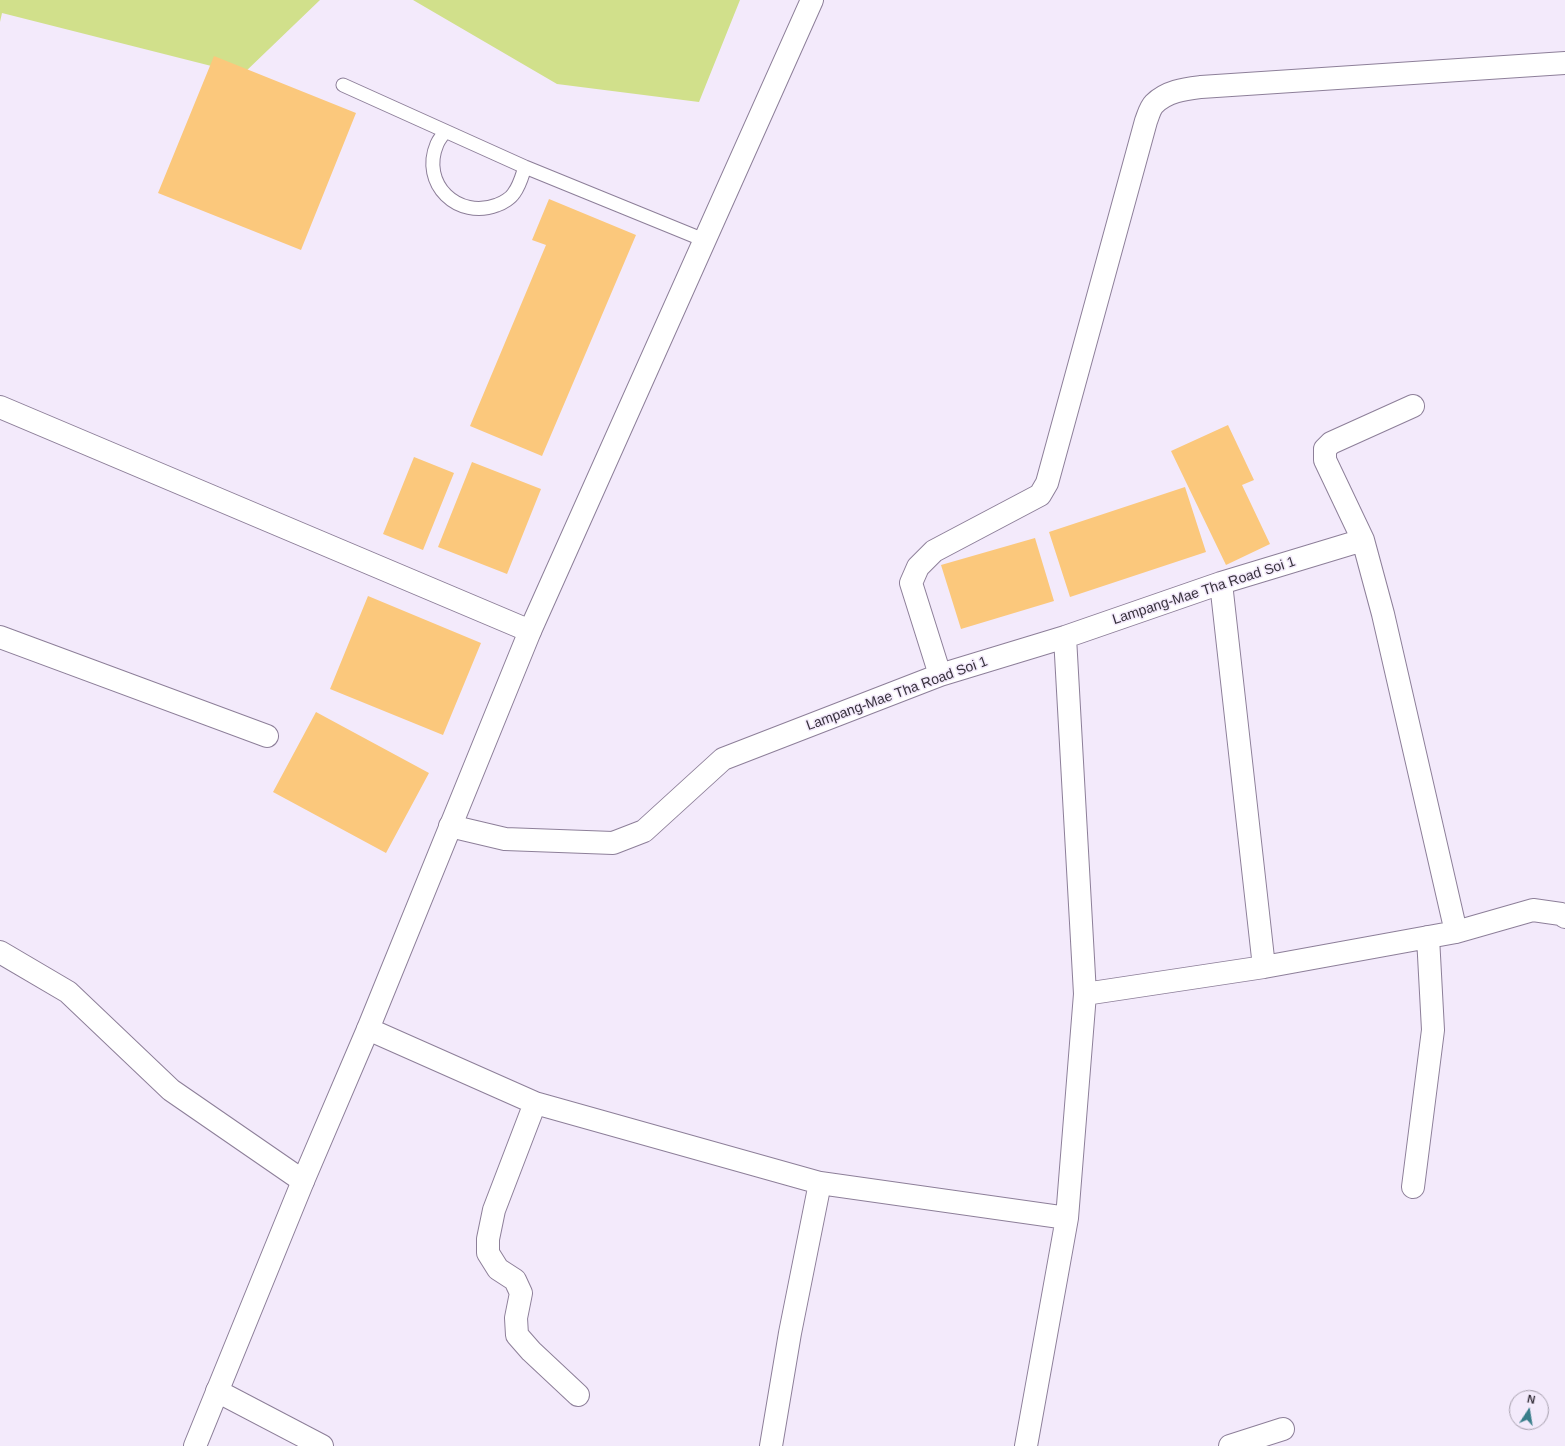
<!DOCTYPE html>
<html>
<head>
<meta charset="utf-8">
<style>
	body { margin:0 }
	#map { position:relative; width:1565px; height:1446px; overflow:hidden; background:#f3eafb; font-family:Arial,sans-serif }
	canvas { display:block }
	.north { position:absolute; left:1509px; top:1390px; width:40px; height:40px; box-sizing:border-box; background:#f3eafb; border:1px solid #a7a0ae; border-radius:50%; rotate:12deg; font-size:11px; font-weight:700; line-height:16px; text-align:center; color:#36303b }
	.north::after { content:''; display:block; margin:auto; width:14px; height:18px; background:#387d8a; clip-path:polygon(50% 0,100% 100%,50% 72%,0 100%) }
</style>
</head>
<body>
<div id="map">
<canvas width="1565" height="1446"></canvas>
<div class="north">N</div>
</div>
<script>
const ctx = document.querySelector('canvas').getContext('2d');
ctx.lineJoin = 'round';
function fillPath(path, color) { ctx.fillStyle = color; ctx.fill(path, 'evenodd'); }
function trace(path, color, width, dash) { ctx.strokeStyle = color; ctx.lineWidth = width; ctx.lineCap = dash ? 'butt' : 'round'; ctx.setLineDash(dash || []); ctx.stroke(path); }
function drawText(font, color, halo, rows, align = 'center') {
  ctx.font = font + ' Arial,sans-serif'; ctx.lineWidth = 3; ctx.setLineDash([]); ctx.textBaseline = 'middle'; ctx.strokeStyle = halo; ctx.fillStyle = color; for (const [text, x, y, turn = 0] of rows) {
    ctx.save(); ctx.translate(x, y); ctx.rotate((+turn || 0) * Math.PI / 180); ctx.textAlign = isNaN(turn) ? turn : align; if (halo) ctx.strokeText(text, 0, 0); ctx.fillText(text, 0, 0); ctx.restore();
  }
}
const green = new Path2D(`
	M0,0H320L243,74L2,13L0,22Z
	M413,0H740L699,102L557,84Z`);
const building = new Path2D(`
	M214,56L356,113L301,250L158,193Z
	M549,199L636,235L542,456L470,426L546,245L532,240Z
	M1228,425L1254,480L1242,485L1270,544L1226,565L1171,451Z
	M414,457L454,473L423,550L383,534Z
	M472,462L541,489L507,574L438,547Z
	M1185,487L1206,552L1070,597L1049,532Z
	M1035,538L1054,601L961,629L941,565Z
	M368,596L481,643L443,735L330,689Z
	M316,712L429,773L386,853L273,792Z`);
const service = new Path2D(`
	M343,85L525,167L704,240
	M445,131C443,135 439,139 437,144C420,184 458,220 497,205C503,203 511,198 514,193C520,185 522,176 525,167`);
const minor = new Path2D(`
	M1413,406L1331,443L1325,449V460L1363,540L1383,614L1456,932
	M0,407L530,631
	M1221,583L1264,967
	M0,637L267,736
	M940,675L911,583L918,567L934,551L1040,495L1047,483L1146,121C1148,116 1150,108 1154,104C1167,91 1185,89 1201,87L1565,63
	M450,826L505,839L613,843L644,831L723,759L940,675L1065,637L1221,583L1363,540
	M0,952L68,992L171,1090L303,1181
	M1085,994L1264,967L1456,932L1533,910L1561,914L1565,917
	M368,1029L535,1103L820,1183L1067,1218
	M535,1103L494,1210L488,1239V1253L498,1269L515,1280L521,1293L516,1318L517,1335L531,1351L578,1395
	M1413,1187L1433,1030L1428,937
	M217,1391L322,1446
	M771,1446L790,1333L820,1183
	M1026,1446L1067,1218L1085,994L1065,637
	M1230,1446L1283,1429`);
const secondary = new Path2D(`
	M195,1446L303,1181L368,1029L530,631L812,0`);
const streetNames = [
	["Lampang-Mae Tha Road Soi 1",1204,591,-18],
	["Lampang-Mae Tha Road Soi 1",897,694,-20]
];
fillPath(green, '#d1e08b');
fillPath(building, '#fbc87c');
trace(service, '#8d7f99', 15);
trace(minor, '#8d7f99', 24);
trace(secondary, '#8d7f99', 24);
trace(service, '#fff', 13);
trace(minor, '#fff', 22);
trace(secondary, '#fff', 22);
drawText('14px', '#36303b', '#f3eafb', streetNames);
</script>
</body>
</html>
